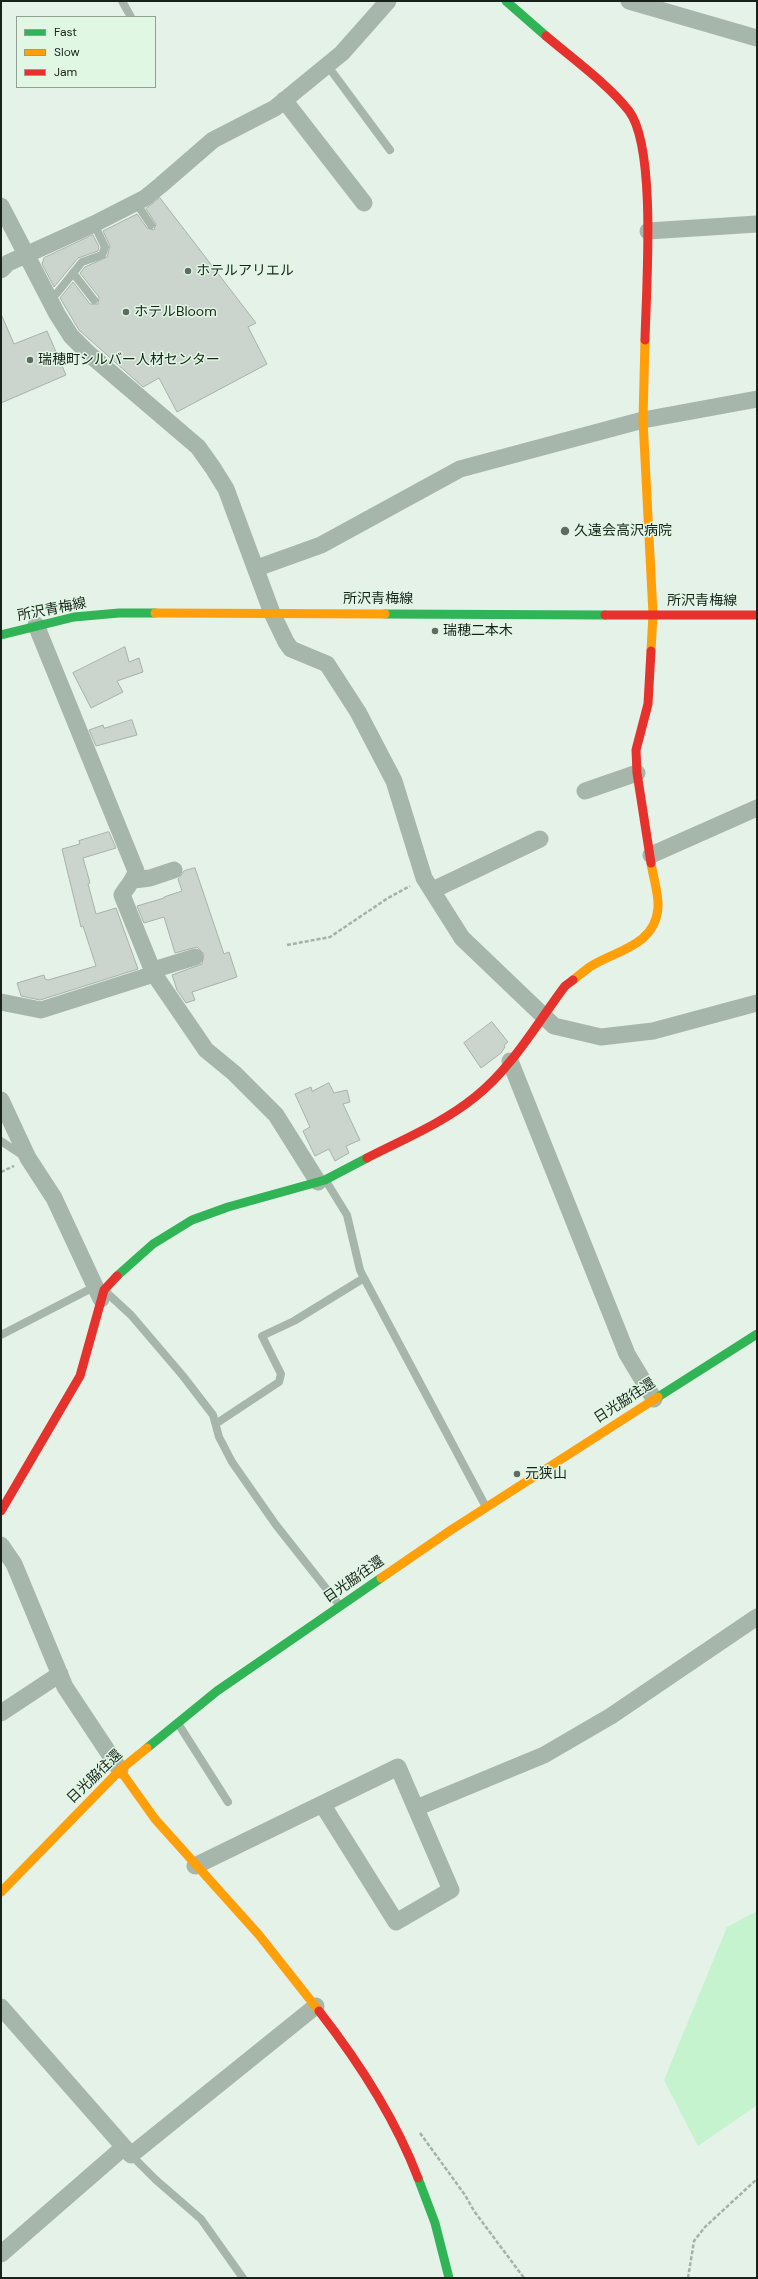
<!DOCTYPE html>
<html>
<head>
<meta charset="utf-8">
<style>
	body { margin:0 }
	#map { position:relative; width:758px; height:2279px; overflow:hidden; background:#e5f2e7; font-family:"DM Sans",sans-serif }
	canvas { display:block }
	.frame { position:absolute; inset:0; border:2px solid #18211a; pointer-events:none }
	.legend { position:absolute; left:16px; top:16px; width:140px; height:72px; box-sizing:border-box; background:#e0f7e3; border:1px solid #90a193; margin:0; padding:5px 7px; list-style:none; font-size:12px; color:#18211a }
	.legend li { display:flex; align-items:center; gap:8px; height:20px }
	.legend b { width:20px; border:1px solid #90a193 }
</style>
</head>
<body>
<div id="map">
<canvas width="758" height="2279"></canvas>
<div class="frame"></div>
<ul class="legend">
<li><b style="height:5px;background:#30b455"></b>Fast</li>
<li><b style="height:5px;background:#ff9f0a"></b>Slow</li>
<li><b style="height:5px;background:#e5322d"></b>Jam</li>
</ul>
</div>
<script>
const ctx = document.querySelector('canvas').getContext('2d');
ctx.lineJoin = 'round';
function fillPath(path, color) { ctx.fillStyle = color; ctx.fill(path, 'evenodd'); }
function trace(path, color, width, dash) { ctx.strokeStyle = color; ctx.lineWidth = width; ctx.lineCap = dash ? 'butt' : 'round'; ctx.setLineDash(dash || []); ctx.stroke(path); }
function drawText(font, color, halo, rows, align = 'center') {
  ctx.font = font + ' "DM Sans","Noto Sans JP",sans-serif'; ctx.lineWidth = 3; ctx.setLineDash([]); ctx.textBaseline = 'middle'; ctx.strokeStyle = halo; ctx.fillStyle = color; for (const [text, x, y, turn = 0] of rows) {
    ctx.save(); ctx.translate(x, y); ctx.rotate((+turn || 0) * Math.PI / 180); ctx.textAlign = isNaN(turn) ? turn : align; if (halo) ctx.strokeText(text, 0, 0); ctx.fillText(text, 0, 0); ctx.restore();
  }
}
const green = new Path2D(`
	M757,1911V2105L698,2146L664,2080L727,1927Z`);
const building = new Path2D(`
	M160,198L256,323L248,327L267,364L177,412L159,378L143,387L79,330L60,298L73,282L90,304H98L99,297L80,273L85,267L107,257L110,246L103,231L137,214L147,228L154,230L156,224L146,209Z
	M93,235L99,247L98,251L78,258L54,287L42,264L44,258Z
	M1,314L14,344L47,331L66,375L1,403Z
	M125,647L129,662L139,658L143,672L117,681L123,692L91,708L73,673Z
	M132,720L137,735L96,746L89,730L103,725L104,728Z
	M109,832L116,848L83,858L90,883L88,884L96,914L116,908L138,969L40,1000L21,996L17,983L44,975L45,979L48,980L96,966L83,926L81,927L62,849L80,844L79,841Z
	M195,868L224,954L229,952L237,977L192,992L195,1000L186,1003L177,990L172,975L202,964L204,954L197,947L175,953L164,917L144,923L137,906L164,898V897L182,891L178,879L184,871Z
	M492,1022L508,1042L504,1045L505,1047L501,1053L481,1068L464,1043Z
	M329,1083L334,1093L347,1090L350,1102L343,1104L360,1140L346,1146L349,1153L335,1161L329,1149L315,1156L303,1131L310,1127L295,1094L311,1087L312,1091Z`);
const path = new Path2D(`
	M287,945L330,937L388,898L410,886
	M1,1172L14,1166
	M420,2133L465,2195L474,2211L524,2278
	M688,2278L694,2241L705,2227L757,2179`);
const lane = new Path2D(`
	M122,1L131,17
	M327,65L390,150
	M136,203L151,225
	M73,273L94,300
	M49,300L57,293L82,262L102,255L105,247L94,224
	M1,1141L25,1157
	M326,1181L347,1215L360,1270L364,1278
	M106,1292L131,1315L183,1376L213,1415L219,1437L232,1462L276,1525L340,1606
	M1,1335L94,1287
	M217,1423L279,1382L281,1374L262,1336L294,1321L364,1278L486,1507
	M179,1725L228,1802
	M131,2155L156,2180L201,2219L243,2278`);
const street = new Path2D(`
	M629,1L757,38
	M284,100L364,203
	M1,206L57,314L71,336L88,353L198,447L213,468L226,489L272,613L286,642L291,649L327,664L358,712L394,781L424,878L462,938L554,1026L601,1037L653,1031L757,1003
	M648,231L757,224
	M1,270L8,263L94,224L145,198L161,185L213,140L275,108L342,53L388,1
	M257,568L321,545L460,469L643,420L757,399
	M36,625L136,871C134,881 127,886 122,895L154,974L206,1050L234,1073L276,1115L318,1182
	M585,791L637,773
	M651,855L757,808
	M134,880L150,878L174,870
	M433,890L540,839
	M153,970L195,957
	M1,1002L41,1010L154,974
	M510,1061L627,1354L654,1399
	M1,1100L28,1158L54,1198L101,1299
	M1,1545L14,1564L65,1687L120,1770
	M1,1713L60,1674
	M416,1808L544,1755L611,1716L757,1617
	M195,1866L398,1767L451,1890L396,1922L322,1804
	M1,2007L131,2155L316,2006
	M1,2254L124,2147`);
const fast = new Path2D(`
	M506,1L546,36
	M385,614L605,615
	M1,635L74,617L119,613H155
	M117,1276L153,1244L192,1220L228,1207L325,1180L367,1158
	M658,1397L757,1334
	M147,1748L217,1691L381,1578
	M418,2178L435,2223L449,2278`);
const slow = new Path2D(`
	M645,340L643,420L653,614L651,651
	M155,613L385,614
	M573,980C580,975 586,969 593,965C618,950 655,945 658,908C659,894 653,877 651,863
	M381,1578L451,1530L658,1397
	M120,1770L155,1819L259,1935L319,2011
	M1,1892L120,1770L147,1748`);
const jam = new Path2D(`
	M546,36C572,58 609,85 629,111C657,148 646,291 645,340
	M605,615H757
	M651,651L648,704L636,750L637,773L651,863
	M367,1158C404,1139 443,1123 475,1097C511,1069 538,1022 565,986L573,980
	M1,1511L80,1376L104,1290L117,1276
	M319,2011C358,2061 395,2118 418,2178`);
const markers = [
	[188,271,4,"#606a62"],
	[126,312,4,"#606a62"],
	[30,360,4,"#606a62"],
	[565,531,5,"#606a62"],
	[435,631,4,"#606a62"],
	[517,1474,4,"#606a62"]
];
const poiNames = [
	["ホテルアリエル",196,271],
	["ホテルBloom",134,312],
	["瑞穂町シルバー人材センター",38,360],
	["久遠会高沢病院",574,531],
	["瑞穂二本木",443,631],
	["元狭山",525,1474]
];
const streetNames = [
	["所沢青梅線",378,599],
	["所沢青梅線",702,601],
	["所沢青梅線",52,610,-11],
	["日光脇往還",625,1401,-33],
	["日光脇往還",354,1580,-35],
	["日光脇往還",95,1777,-44]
];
fillPath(green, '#c5f3ce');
fillPath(building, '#cbd5cd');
trace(building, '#a7b1a9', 1);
trace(path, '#a5b2a7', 2.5, [4, 2]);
trace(lane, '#a7b6aa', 8);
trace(street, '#a7b6aa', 17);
trace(fast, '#30b455', 9);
trace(slow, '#ff9f0a', 9);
trace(jam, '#e5322d', 9);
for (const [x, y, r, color] of markers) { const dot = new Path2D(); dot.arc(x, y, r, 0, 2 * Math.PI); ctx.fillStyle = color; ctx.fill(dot); trace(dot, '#e0f7e3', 1.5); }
drawText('14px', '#18211a', '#e0f7e3', poiNames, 'left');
drawText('14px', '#18211a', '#e0f7e3', streetNames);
</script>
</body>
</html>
